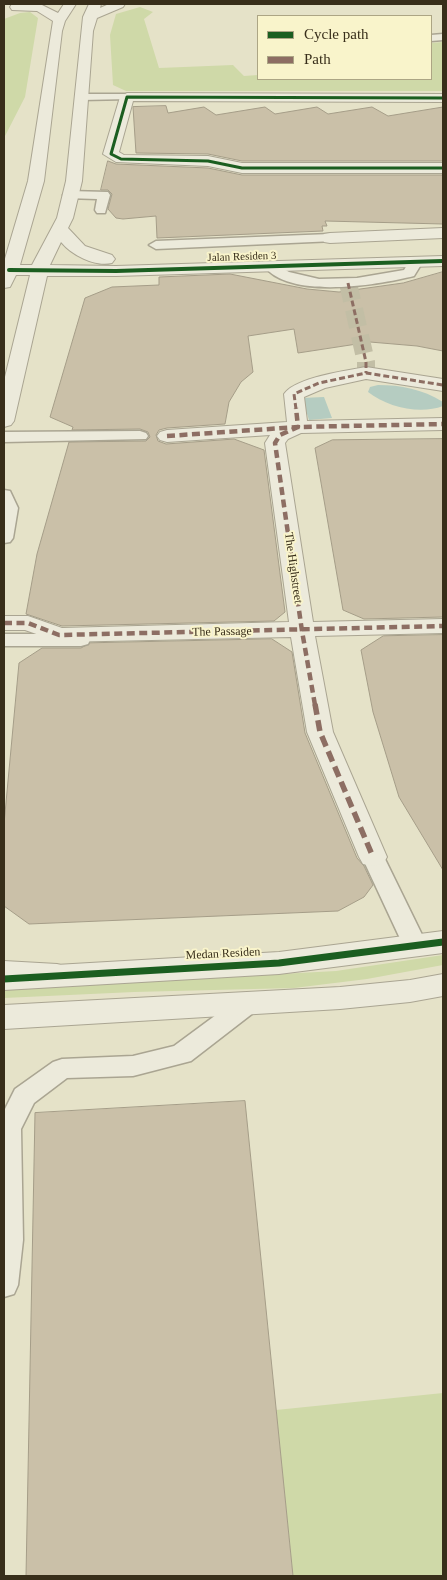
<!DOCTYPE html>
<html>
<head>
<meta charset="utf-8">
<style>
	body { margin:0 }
	#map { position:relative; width:447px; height:1580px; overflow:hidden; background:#e5e2c8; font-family:"Times New Roman",serif }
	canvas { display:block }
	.frame { position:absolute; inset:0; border:5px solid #382e1a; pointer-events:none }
	.legend { position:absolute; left:257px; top:15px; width:175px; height:65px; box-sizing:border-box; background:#f9f4cb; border:1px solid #aca584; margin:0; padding:6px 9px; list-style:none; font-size:15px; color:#382e1a }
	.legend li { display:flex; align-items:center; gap:10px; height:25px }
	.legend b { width:25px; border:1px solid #aca584 }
</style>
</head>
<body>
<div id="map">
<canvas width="447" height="1580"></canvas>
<div class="frame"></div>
<ul class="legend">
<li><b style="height:6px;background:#1b5e20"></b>Cycle path</li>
<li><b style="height:6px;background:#8d6e63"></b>Path</li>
</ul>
</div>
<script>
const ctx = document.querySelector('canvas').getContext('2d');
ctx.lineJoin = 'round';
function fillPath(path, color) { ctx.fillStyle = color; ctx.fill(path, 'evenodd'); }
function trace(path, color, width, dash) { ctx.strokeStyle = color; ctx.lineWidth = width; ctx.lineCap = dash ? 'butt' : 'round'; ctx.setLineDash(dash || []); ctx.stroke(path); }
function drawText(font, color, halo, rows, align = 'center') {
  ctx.font = font + ' "Times New Roman",serif'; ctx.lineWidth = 4; ctx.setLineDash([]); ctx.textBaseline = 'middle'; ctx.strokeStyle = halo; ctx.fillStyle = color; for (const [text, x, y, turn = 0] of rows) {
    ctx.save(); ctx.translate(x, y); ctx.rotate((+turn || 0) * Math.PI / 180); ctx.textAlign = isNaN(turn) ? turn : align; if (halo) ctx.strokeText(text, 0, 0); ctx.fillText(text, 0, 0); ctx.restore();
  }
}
const green = new Path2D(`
	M140,7L153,12L144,19L159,68L233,65L244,76L258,75V79H431V43L443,42V91H126L113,85L110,35L116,14Z
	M30,12L38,18L25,97L4,138V19L20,13Z
	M443,955V965L367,979L294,988L134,992L4,998V989L336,971Z
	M443,1393V1576H293L276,1410Z`);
const water = new Path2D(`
	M378,385C401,385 422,389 443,402V406C420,415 387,407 368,392L370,387Z
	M324,397L332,418L309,420L302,398Z`);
const building = new Path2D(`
	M166,106L168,113L204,107L216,115L265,107L275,114L317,107L328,114L372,107L388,116L443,107V161H242L208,154L136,153L133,107Z
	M108,161L116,164L208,168L242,175H443V224L325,221L327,226H322L323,231L157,238L156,216L123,219L116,218L108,209L112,194L108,190H101Z
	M443,272V351L417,346L370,342L298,353L294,329L248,336L253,372L241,382L229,402L225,424L167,428L159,430L156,435L158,441L166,444L234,439L264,450L285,612L274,621L62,626L26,614L37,554L69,442L146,441L150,437L148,432L140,429L72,430L73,427L50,417L85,298L112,287L159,285V277L230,274L307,289L339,292L403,283Z
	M443,439V617L364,619L343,610L315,448L332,440Z
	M443,635V870L399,797L373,712L361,650L383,636Z
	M272,639L292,652L305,733L357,858L364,866L373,885L364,897L338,911L29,924L4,906V824L19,663L42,648H81L90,643Z
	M245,1101L293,1576H26L35,1113Z`);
const pedestrianTunnel = new Path2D(`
	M348,283L366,362V373`);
const service = new Path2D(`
	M443,34V40L431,41V35Z
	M127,94L131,95V99L81,100L76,97L81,94Z
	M69,191L108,192L110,195L105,213H97L95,210L97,199L65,198L63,195Z
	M330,234L335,235L336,238L335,241L156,249L149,245L156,241Z
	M415,259L422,263L414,276C378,285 290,300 264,266L271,262L289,272L319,279L357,278L404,270L410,260Z
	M140,431L146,433L148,436L146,439L4,442V432Z
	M4,490L10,491L18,508L13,538L10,542L4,543Z
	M4,634H81L88,636L90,640L88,644L81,646H4Z
	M373,850L381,852L384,857L428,947L424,953L416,955L408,953L404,947L362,857L365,852Z
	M248,995L257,998L260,1004L257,1010L191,1061L133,1076L67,1078L34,1103L21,1129L23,1240L18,1285L14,1294L4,1297V1111L15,1089L53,1062L62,1059L133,1056L174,1046L239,998Z`);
const pedestrian = new Path2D(`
	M366,367L443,379V391L366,379L325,388L304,397L307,421L443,418V430L301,433L288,439L285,443L313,622L443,619V633L315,636L333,732L387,857L383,864L373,866L363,864L359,857L307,732L291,637L59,642L25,630H4V616H28L62,628L289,622L265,443L270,435L167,442L160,440L157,436L160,432L167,430L287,422L284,394C296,377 346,371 366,367Z`);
const minor = new Path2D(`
	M127,93L443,94V102L133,101L119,152L124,155L208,156L242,163H443V173H242L208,166L116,162L103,154L120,97Z
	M443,228V238L330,243L324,242L322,238L324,234L330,233Z
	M443,931V953L279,974L4,990V968L279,952Z
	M443,974V996L410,1002L340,1009L4,1029V1005L340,987L410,980Z`);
const tertiary = new Path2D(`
	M12,4H40L58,13L64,4H76L65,21L62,31L44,181L20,265H32L57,218L66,181L83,17L89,4H101L100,8L109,4H125L123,7L97,18L93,31L82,181L73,218L68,228L85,246L112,255L115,259L112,263C94,267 72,255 61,242L50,265L116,266L443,256V266L116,276H47L14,421L11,425L4,427V381L30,275H16L10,287L4,288V262L28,181L53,21L37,11L12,10L10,7Z
	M4,961L57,964L68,967L73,975L68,983L57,986L4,983Z`);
const quietFar2 = new Path2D(`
	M348,283L366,362V373
	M296,409L294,394L319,383L366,373L443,385`);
const quietFar1 = new Path2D(`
	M167,436L298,427L296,408
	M4,623H28L59,635L443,626
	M315,705L302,631L275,443L280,435L298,427L443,424`);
const quiet = new Path2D(`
	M315,704L320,732L373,857`);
const cyclewayFar2 = new Path2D(`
	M443,98L127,97L111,154L121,159L208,161L242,168H443`);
const cyclewayFar1 = new Path2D(`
	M9,270L116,271L443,261`);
const cycleway = new Path2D(`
	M4,979L279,963L443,942`);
const farStreetnames = [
	["Jalan Residen 3",242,257,-2]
];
const streetNames = [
	["The Highstreet",293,568,82],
	["The Passage",222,632,-1],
	["Medan Residen",223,954,-3]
];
fillPath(green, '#cfd9a8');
fillPath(water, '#b5ccc1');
fillPath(building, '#cac0a8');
trace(building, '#a59d88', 1);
trace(pedestrianTunnel, '#c2bea5', 18, [18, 9]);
trace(service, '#aaa592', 3);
trace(pedestrian, '#aaa592', 2);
trace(minor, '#aaa592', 2);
trace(tertiary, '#aaa592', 2);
fillPath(service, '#eceadb');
fillPath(pedestrian, '#eceadb');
fillPath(minor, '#eceadb');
fillPath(tertiary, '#eceadb');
trace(quietFar2, '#8d6e63', 3, [6, 3]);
trace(quietFar1, '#8d6e63', 4.5, [8, 4.5]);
trace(quiet, '#8d6e63', 5.5, [11, 5.5]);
trace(cyclewayFar2, '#1b5e20', 3);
trace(cyclewayFar1, '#1b5e20', 4);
trace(cycleway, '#1b5e20', 7);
drawText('11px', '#382e1a', '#f9f4cb', farStreetnames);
drawText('12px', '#382e1a', '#f9f4cb', streetNames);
</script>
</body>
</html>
